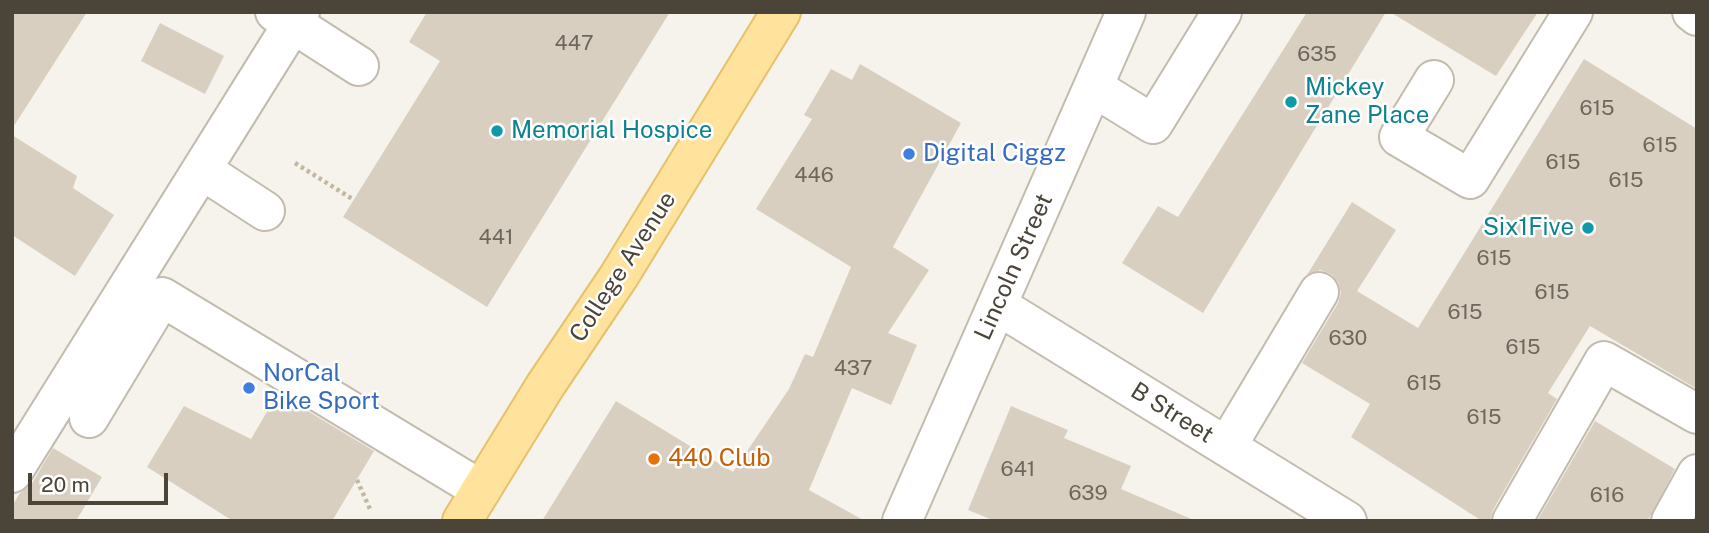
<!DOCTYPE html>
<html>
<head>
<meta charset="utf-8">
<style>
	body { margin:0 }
	#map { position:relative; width:1709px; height:533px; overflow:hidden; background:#f6f3ec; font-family:"Public Sans",sans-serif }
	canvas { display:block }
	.frame { position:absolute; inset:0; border:14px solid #4b4439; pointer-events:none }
	.scale { position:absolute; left:28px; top:473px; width:140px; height:32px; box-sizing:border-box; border:4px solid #4b4439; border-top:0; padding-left:9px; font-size:21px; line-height:24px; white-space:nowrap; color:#4b4439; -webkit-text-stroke:5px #fff; paint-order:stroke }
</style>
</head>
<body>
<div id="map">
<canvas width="1709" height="533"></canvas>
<div class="frame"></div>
<div class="scale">20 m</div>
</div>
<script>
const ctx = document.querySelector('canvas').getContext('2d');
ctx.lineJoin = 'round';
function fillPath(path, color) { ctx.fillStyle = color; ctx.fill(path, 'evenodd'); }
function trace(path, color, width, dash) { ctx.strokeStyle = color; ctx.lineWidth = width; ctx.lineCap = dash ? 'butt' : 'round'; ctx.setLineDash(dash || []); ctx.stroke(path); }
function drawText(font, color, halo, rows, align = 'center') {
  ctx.font = font + ' "Public Sans",sans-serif'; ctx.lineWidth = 5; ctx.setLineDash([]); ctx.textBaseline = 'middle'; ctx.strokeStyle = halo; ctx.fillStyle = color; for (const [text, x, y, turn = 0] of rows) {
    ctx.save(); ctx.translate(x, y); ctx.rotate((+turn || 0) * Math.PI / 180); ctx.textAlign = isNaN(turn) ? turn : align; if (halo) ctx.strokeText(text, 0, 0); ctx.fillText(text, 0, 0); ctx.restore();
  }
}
const building = new Path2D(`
	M12,12H87L12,129Z
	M427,12H670L487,307L343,217L440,61L409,42Z
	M1307,12H1386L1203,313L1122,263L1158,206L1178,217Z
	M1390,12H1538L1496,76Z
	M160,23L224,56L205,94L141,61Z
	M1584,59L1697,129V389L1590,326L1548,393L1557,399L1493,510L1490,521H1482L1351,437L1370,404L1302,363L1338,303L1341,293L1338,282L1331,274L1320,270L1307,275L1352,202L1396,230L1357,291L1418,328Z
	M860,64L961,123L893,247L929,270L888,333L917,345L891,405L852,388L809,490L865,521H542L616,401L733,472L789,389L805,354L813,357L851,267L756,209L812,119L804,115L831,69L852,80Z
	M12,135L77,176L73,188L114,215L75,276L12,235Z
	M278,393L374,451L332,521H233L147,467L184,406L251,439Z
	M1011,406L1068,430L1064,438L1131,466L1121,489L1196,521H995L968,510Z
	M1595,421L1675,469L1651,515L1647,521H1537Z
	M53,448L102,477L76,521H12V506L20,493L31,485Z`);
const path = new Path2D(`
	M295,163L354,200
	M357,480L370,509`);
const minor = new Path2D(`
	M275,12L359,66
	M1692,12L1697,16
	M1434,80L1399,137L1470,179L1573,12
	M1093,87L1153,124L1222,12
	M202,170L265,211
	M997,305L1347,521
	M89,418L162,297L481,490
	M1227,446L1319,292
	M12,473L300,12
	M902,521L1126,12
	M1512,521L1604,361L1697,414
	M1671,521L1697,474`);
const major = new Path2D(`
	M462,521L545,386L619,276L781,12`);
const markers = [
	[1291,102,7,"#0f9aa8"],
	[497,131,7,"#0f9aa8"],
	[909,154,7,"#3f7fe0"],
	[1588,228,7,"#0f9aa8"],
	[249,388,7,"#3f7fe0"],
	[654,459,7,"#e8710a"]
];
const numberNames = [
	["447",574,44],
	["635",1317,55],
	["615",1597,109],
	["615",1660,146],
	["615",1563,163],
	["446",814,176],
	["615",1626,181],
	["441",496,238],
	["615",1494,259],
	["615",1552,293],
	["615",1465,313],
	["630",1348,339],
	["615",1523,348],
	["437",853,369],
	["615",1424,384],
	["615",1484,418],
	["641",1018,470],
	["639",1088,494],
	["616",1607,496]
];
const cultureNames = [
	["Mickey",1305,88],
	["Zane Place",1305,116],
	["Memorial Hospice",511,131],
	["Six1Five",1574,228,"right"]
];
const shopNames = [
	["Digital Ciggz",923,154],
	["NorCal",263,374],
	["Bike Sport",263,402]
];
const streetNames = [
	["College Avenue",623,267,-57],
	["Lincoln Street",1014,267,-66],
	["B Street",1172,413,32]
];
const foodNames = [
	["440 Club",668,459]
];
fillPath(building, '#d8cfc1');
trace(minor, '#c2bbae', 42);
trace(major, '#e6c16a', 42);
trace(path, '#c4b79f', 4.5, [3.5, 3.5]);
trace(minor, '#fff', 38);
trace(major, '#ffe39c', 38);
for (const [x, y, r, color] of markers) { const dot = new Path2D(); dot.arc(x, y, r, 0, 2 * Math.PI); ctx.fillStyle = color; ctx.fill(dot); trace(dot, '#fff', 2.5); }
drawText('21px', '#6e675b', null, numberNames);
drawText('24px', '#0d838f', '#fff', cultureNames, 'left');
drawText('24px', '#366cbe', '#fff', shopNames, 'left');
drawText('24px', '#4b4439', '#fff', streetNames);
drawText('24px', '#c56008', '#fff', foodNames, 'left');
</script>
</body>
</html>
